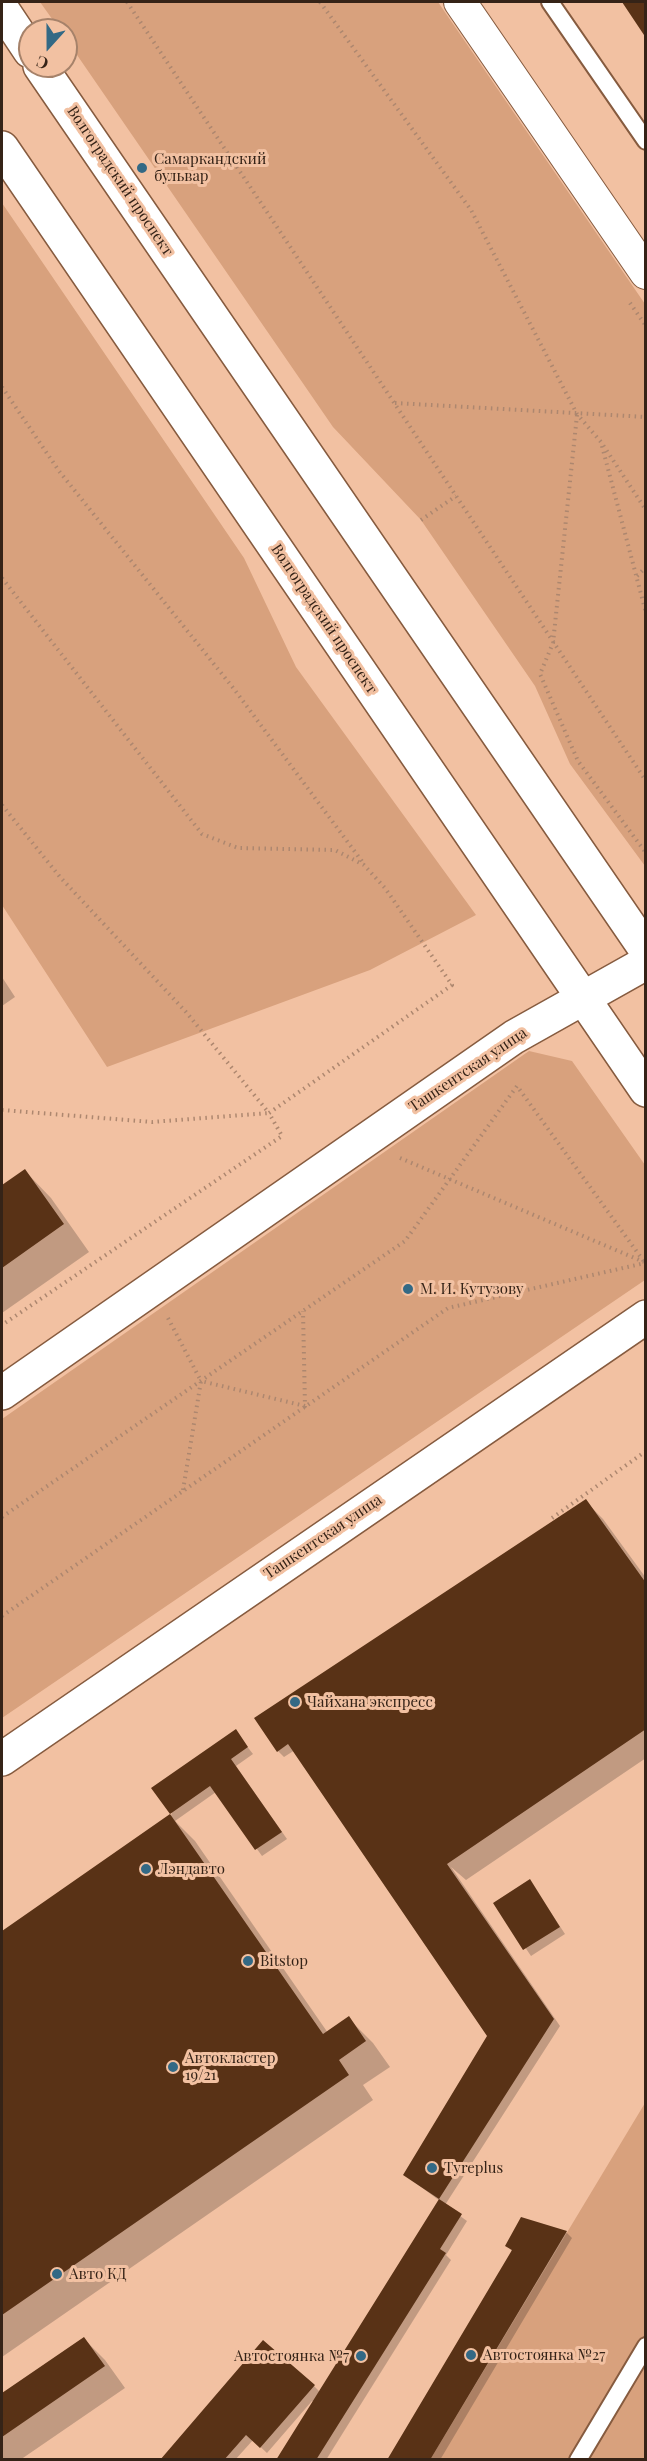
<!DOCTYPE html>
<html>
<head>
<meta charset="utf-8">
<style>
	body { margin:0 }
	#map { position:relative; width:647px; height:2461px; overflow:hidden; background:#f2c1a2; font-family:"Playfair Display",serif }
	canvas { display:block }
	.frame { position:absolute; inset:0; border:3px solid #352317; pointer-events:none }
	.north { position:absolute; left:18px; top:18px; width:60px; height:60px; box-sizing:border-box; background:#f2c1a2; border:2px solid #a6826a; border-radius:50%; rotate:201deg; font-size:16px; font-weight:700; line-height:24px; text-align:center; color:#352317 }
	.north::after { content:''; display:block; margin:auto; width:21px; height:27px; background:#336985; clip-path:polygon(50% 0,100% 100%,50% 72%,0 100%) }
</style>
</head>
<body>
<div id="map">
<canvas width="647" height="2461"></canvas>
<div class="frame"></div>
<div class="north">С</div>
</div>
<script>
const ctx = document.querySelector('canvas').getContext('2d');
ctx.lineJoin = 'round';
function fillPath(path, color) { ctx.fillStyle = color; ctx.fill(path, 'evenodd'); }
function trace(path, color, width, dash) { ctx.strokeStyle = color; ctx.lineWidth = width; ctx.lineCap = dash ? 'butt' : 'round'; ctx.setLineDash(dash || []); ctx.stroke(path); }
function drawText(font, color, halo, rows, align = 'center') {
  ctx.font = font + ' "Playfair Display",serif'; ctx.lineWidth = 6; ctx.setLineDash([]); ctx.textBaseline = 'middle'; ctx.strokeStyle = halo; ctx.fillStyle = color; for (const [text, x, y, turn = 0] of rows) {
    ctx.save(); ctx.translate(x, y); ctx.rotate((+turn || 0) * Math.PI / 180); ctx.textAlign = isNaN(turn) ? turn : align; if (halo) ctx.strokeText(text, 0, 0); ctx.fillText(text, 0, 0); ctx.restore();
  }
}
const green = new Path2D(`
	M40,2H438L645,304V866L570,764L535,686L421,520L333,427L66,39V30H60Z
	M2,203L244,558L296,667L476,915L370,970L107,1067L2,905Z
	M529,1051L572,1061L645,1165V1280L2,1718V1419Z
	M645,2103V2459L430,2460Z`);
const shadow = new Path2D(`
	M2,977L15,997L2,1006Z
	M25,1171L51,1198L89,1252L2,1313V1187Z
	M585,1501L603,1519L646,1578V1758L466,1880L451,1867L560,2026L445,2205L467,2221L446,2255L451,2260L326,2460H278L314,2402L312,2401L267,2453L253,2440L235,2460H162L314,2386L320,2392L440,2201L405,2175L489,2036L295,1750L284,1757L278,1751Z
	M235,1731L253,1754L236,1766L287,1839L262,1856L216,1792L175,1821L195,1841L328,2033L348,2018L373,2043L390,2067L363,2085L373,2100L2,2357V1933L172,1814L153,1788Z
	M530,1881L565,1934L531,1956L495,1903Z
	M566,2232L572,2238L440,2460H389L513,2252L507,2246Z
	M84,2339L105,2360L125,2388L20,2460H2V2395Z`);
const building = new Path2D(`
	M622,2H646V38Z
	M25,1169L64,1224L2,1268V1185Z
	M586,1499L646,1583V1729L447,1864L554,2019L439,2199L462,2214L440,2249L446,2253L316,2460H276L439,2199L403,2175L487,2036L288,1744L277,1752L254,1718Z
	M236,1729L248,1747L231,1759L282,1832L255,1850L210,1786L170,1814L323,2034L349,2016L366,2041L339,2060L349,2075L2,2315V1931L170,1814L151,1788Z
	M530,1879L560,1927L523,1950L493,1903Z
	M521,2217L567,2231L430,2460H387L512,2250L505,2246Z
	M84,2337L105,2366L2,2437V2393Z
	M263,2340L315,2385L260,2448L246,2435L224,2460H160Z`);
const path = new Path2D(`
	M127,2L646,781
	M320,2L471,210L577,414L601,442L646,510
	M630,303L646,326
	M2,387L59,471L234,689L364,864
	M395,403L646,417
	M577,415L553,643L540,674L578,761L646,853
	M602,446L646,613
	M421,520L456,496
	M637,576L646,567
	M2,578L202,834L238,848L335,850L364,865L385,888L452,985L269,1113L282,1136L2,1325
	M2,805L60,877L186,1012L269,1113
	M2,1110L152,1122L269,1113
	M400,1158L644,1262
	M168,1318L201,1381
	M183,1490L201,1381L305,1406L303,1311
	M2,1517L405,1241L517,1086L645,1263
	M552,1518L646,1451
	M2,1616L448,1308L645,1263`);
const lane = new Path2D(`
	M550,2L646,141
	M578,2460L646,2346`);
const street = new Path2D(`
	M460,2L646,273`);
const secondary = new Path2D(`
	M2,1393L514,1037L646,963
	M2,1759L646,1317`);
const primary = new Path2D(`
	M2,9L30,51
	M40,66L646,950
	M2,148L646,1090`);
const markers = [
	[142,168,6,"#336985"],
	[408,1289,6,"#336985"],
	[295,1702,6,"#336985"],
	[146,1869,6,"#336985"],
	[248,1961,6,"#336985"],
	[173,2067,6,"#336985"],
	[432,2168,6,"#336985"],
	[57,2274,6,"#336985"],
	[471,2355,6,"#336985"],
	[361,2356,6,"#336985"]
];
const poiNames = [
	["Самаркандский",154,159],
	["бульвар",154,176],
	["М. И. Кутузову",420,1289],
	["Чайхана экспресс",307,1702],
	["Лэндавто",158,1869],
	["Bitstop",260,1961],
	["Автокластер",185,2058],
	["19/21",185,2075],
	["Tyreplus",444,2168],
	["Авто КД",69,2274],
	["Автостоянка №27",483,2355],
	["Автостоянка №7",349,2356,"right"]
];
const streetNames = [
	["Волгоградский проспект",120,181,56],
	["Волгоградский проспект",324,619,56],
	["Ташкентская улица",468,1070,-34],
	["Ташкентская улица",323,1537,-34]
];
fillPath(green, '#d8a17d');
fillPath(shadow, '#0003');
fillPath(building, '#593216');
trace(lane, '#865b3f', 20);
trace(street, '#865b3f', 34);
trace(secondary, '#865b3f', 36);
trace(primary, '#865b3f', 36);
trace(path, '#ad876f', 4, [1.5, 4.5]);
trace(lane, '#fff', 16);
trace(street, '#fff', 32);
trace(secondary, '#fff', 33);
trace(primary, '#fff', 33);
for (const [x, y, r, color] of markers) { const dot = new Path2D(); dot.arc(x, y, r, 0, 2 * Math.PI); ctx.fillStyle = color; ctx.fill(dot); trace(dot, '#f2c1a2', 2); }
drawText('15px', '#352317', '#f2c1a2', poiNames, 'left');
drawText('15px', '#352317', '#f2c1a2', streetNames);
</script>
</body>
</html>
